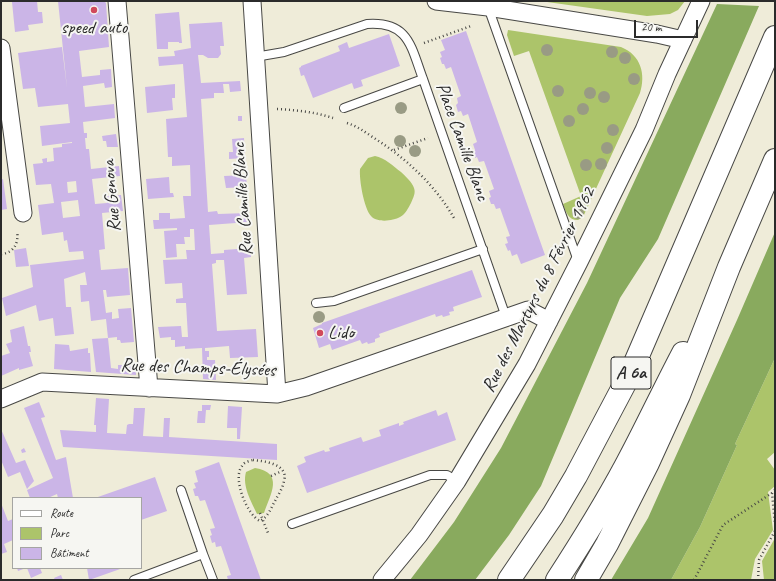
<!DOCTYPE html>
<html>
<head>
<meta charset="utf-8">
<style>
	body { margin:0 }
	#map { position:relative; width:776px; height:581px; overflow:hidden; background:#efecd9; font-family:Caveat,sans-serif }
	canvas { display:block }
	.frame { position:absolute; inset:0; border:2px solid #2b2b2b; pointer-events:none }
	.legend { position:absolute; left:12px; top:497px; width:130px; height:72px; box-sizing:border-box; background:#f6f6f2; border:1px solid #a5a5a2; margin:0; padding:5px 7px; list-style:none; font-size:12px; color:#2b2b2b }
	.legend li { display:flex; align-items:center; gap:8px; height:20px }
	.legend b { width:20px; border:1px solid #a5a5a2 }
	.scale { position:absolute; left:634px; top:20px; width:64px; height:18px; box-sizing:border-box; border:2px solid #2b2b2b; border-top:0; padding-left:5px; font-size:12px; line-height:14px; white-space:nowrap; color:#2b2b2b; -webkit-text-stroke:3px #f6f6f2; paint-order:stroke }
</style>
</head>
<body>
<div id="map">
<canvas width="776" height="581"></canvas>
<div class="frame"></div>
<ul class="legend">
<li><b style="height:5px;background:#fff"></b>Route</li>
<li><b style="height:11px;background:#acc46a"></b>Parc</li>
<li><b style="height:11px;background:#cbb5e7"></b>Bâtiment</li>
</ul>
<div class="scale">20 m</div>
</div>
<script>
const ctx = document.querySelector('canvas').getContext('2d');
ctx.lineJoin = 'round';
function fillPath(path, color) { ctx.fillStyle = color; ctx.fill(path, 'evenodd'); }
function trace(path, color, width, dash) { ctx.strokeStyle = color; ctx.lineWidth = width; ctx.lineCap = dash ? 'butt' : 'round'; ctx.setLineDash(dash || []); ctx.stroke(path); }
function drawText(font, color, halo, rows, align = 'center') {
  ctx.font = font + ' Caveat,sans-serif'; ctx.lineWidth = 4; ctx.setLineDash([]); ctx.textBaseline = 'middle'; ctx.strokeStyle = halo; ctx.fillStyle = color; for (const [text, x, y, turn = 0] of rows) {
    ctx.save(); ctx.translate(x, y); ctx.rotate((+turn || 0) * Math.PI / 180); ctx.textAlign = isNaN(turn) ? turn : align; if (halo) ctx.strokeText(text, 0, 0); ctx.fillText(text, 0, 0); ctx.restore();
  }
}
const green = new Path2D(`
	M540,1H685L678,10L670,14L647,16Z
	M508,30L621,47C641,55 646,74 640,93L583,217L578,220C568,220 566,212 563,204L581,196L529,51L514,56L507,35Z
	M375,156C385,158 393,166 401,172C405,176 412,182 414,188C416,193 413,198 411,203C408,208 406,214 400,217C393,221 377,223 371,216C364,208 359,180 360,169L368,158Z
	M775,358V452L767,459L775,470V486L768,492L773,530L755,559L751,580H671L700,527L737,445L735,444Z
	M255,468C284,473 271,493 264,513L257,514C251,501 242,486 246,472Z
	M775,538V580H764L762,561Z`);
const forest = new Path2D(`
	M717,4L759,6L658,239L620,298L541,486L509,535L475,580H410L454,522L501,448L587,283Z
	M775,232V358L735,444L737,445L700,527L671,580H611L648,518L737,320Z`);
const building = new Path2D(`
	M34,1H37L38,12H42L43,23L28,25L29,30L15,32L12,2Z
	M58,1H104L106,3L109,47L79,51L82,77L100,75V70L111,69L112,87L105,88L104,83L83,86L85,107L114,104L115,118L83,122L84,133H87V138H85L86,149H89L91,169L119,166L120,176L92,179L95,204L107,203L106,196L121,195L123,211L102,213L105,249L99,250L101,270L128,268L130,295L107,297L106,290H103L106,313L112,312V319L119,318L118,309L131,308L134,342L121,343L120,340H117V337L108,338L106,319L91,321L89,301L81,302L80,285H87L85,272L64,279L66,307H71L74,334L55,336L53,318L39,321L36,305L6,316L2,298L33,287L30,265L84,259L83,251L69,252L67,240L64,241L63,232L42,235L38,205L54,203L51,184L36,185L33,164L43,163L42,159L47,158V162L54,161L53,148L62,147V144L72,143V142L42,146L40,126L70,123L68,104L38,107L35,88L23,89L18,53L62,47L67,88ZM76,181L77,192L68,193L67,182ZM78,200L80,216L63,218L61,202Z
	M179,12L182,43H179V42H168V49H157L155,14Z
	M222,22L224,46H220L221,54L218,58H208L203,55H198L201,83L240,81L241,91L230,92L229,84H223L224,93H214V98L201,99L208,212L217,211L218,214L248,213L249,222L209,225L211,254L224,253V250L251,248V257L244,258L247,294L227,295L224,260H216V263L212,264L217,331L256,329L258,357L230,358L229,346L205,348V351H209V357H207V360H215L216,380L203,379L202,348L185,349V346L175,347V340H171V337L160,338L158,327L181,326L182,337H188L186,303H176V299L183,298L182,283L165,284L163,260L187,259L186,250H195L194,229H190V237H184L185,244H176L177,257L166,258L164,231L177,230V228L154,229L153,220H159V213H170V219L185,218L183,196H191L190,165L172,166V157H168L166,119L187,117L183,64L159,66L158,57L175,56L174,51L191,48L189,24Z
	M466,31L545,255L521,264L517,254L512,256L510,250L508,251L505,244L508,243L506,237L510,236L500,208L496,209L494,204H491L489,198L491,197L489,191L494,189L484,161L479,162L477,157L475,158L472,151L475,150L473,144L477,142L468,114L463,116L461,111L458,112L456,105L458,103L457,98L461,96L451,67L446,69L444,64H442L440,58L442,57L440,52L445,50L441,40Z
	M389,34L400,66L361,80L363,86L354,89L352,83L313,98L304,75L301,76L299,68L301,67V66L340,51L338,46L347,42L349,48Z
	M175,84V98H172L173,110L147,113L145,87Z
	M238,116H242V121H238Z
	M116,134L118,147H107L106,141H103L102,136Z
	M244,138L245,158L229,159V152H233L232,139Z
	M246,175L247,187L226,188L224,176Z
	M169,177L170,193H173L174,197L148,199L146,179Z
	M3,179L7,209L1,210V180Z
	M26,248L29,266L16,267L14,250Z
	M472,270L482,297L453,307L454,311L449,312L450,315L443,317L442,315L436,317L435,314L379,334L380,337L375,339V342L368,344L367,342L362,344L360,340L332,350L330,344L319,348L313,328L322,324V323Z
	M24,326L28,346H30L31,352H29L33,366L19,370V368L1,376V356L10,353L6,344L12,342L10,330Z
	M108,338L111,368L118,369V365H136V375L96,372L92,339Z
	M55,344L69,345L70,351L88,348V353H90L91,372L54,369Z
	M96,398L109,399L107,433L126,434L127,425L129,424H133L134,408H145L143,436L163,437L164,418H170L169,437L277,444V460L63,447L60,430L96,432V425H94Z
	M39,402L45,417L41,418L56,460L66,457L73,498H58L57,494L48,498H30L27,490L53,478L24,408Z
	M202,405H211L210,410H206L205,423H197L198,411H202Z
	M228,406L242,407L240,439H237V428H227Z
	M436,410L438,416L447,412L456,440L307,493L297,466L306,462L304,457L324,450L325,452L330,451L329,448L361,437L363,442L381,436L379,430L399,423V426L404,424L403,422Z
	M1,429L16,463L25,460L34,481L27,489L20,472L8,477L1,460Z
	M24,448L26,452L22,453L21,450Z
	M219,462L261,580H228L227,576L231,575L221,546L216,547L215,542L212,543L210,536L212,535L210,529L215,528L205,500L200,501L198,496H195L193,489L196,488L194,483L198,482L195,471Z
	M155,477L167,511L141,520V498H95Z
	M1,503L8,521L13,519V540L4,544L7,552L1,554Z
	M17,568H26L18,571Z
	M27,568H40L42,573L31,578Z
	M87,568H123L89,580Z
	M61,575L63,580H55L54,578Z`);
const path = new Path2D(`
	M424,43L471,26
	M277,109C296,110 315,112 333,118
	M347,123C357,126 365,132 374,138C406,158 435,185 454,218
	M394,150L428,138
	M1,254C14,253 19,243 17,231
	M253,460C264,461 289,464 284,481C283,488 278,495 275,501C271,508 268,517 260,521C247,515 232,478 242,466C244,462 249,461 253,460Z
	M271,476L282,471
	M775,490L772,493L775,524
	M260,513L268,533
	M694,580L723,525L772,493
	M758,580L759,560L775,531`);
const lane = new Path2D(`
	M488,7L578,261
	M255,57L284,52L367,24C409,21 411,47 423,79
	M344,108L423,79L506,317
	M316,303L334,301L483,249
	M181,490L203,554
	M292,524L430,475H447L457,481
	M134,580L203,554L213,580`);
const street = new Path2D(`
	M117,1L149,388
	M252,1L277,394
	M436,1L488,7L657,34L683,40
	M1,48L23,213
	M1,399L42,382L277,394L306,387L528,310L549,321
	M382,580L419,535L457,481L527,364L579,262L644,130L667,74L701,1`);
const highway = new Path2D(`
	M509,580L553,515L576,476L631,372L775,37
	M557,580C581,543 604,506 625,467C645,430 663,391 683,353
	M586,580L607,544L648,463L679,395L729,267L775,160`);
const trees = [
	[547,50],
	[612,52],
	[625,58],
	[634,79],
	[558,91],
	[590,93],
	[604,97],
	[401,108],
	[583,109],
	[569,121],
	[613,130],
	[400,141],
	[607,148],
	[415,151],
	[601,164],
	[586,165],
	[578,213],
	[319,317]
];
const markers = [
	[94,10,4,"#d1495b"],
	[320,333,4,"#d1495b"]
];
const shields = [
	[631,373,40]
];
const shieldNames = [
	["A 6a",631,373]
];
const poiNames = [
	["speed auto",94,28],
	["Lido",328,333,"left"]
];
const streetNames = [
	["Place Camille Blanc",462,142,70],
	["Rue Genova",112,196,-95],
	["Rue Camille Blanc",243,199,-94],
	["Rue des Martyrs du 8 Février 1962",539,290,-63],
	["Rue des Champs-Élysées",198,368,2]
];
fillPath(green, '#acc46a');
fillPath(forest, '#89aa5e');
fillPath(building, '#cbb5e7');
trace(lane, '#484845', 10);
trace(street, '#484845', 19);
trace(highway, '#484845', 24);
trace(path, '#484845', 2.5, [1, 3]);
trace(lane, '#fff', 8);
trace(street, '#fff', 17);
trace(highway, '#fff', 22);
ctx.fillStyle = '#999b84';
for (const [x, y] of trees) { ctx.beginPath(); ctx.arc(x, y, 6, 0, 2 * Math.PI); ctx.fill(); }
for (const [x, y, r, color] of markers) { const dot = new Path2D(); dot.arc(x, y, r, 0, 2 * Math.PI); ctx.fillStyle = color; ctx.fill(dot); trace(dot, '#f6f6f2', 1.5); }
for (const [x, y, w] of shields) { const box = new Path2D(); box.roundRect(x - w / 2, y - 16, w, 32, 3); ctx.fillStyle = '#f6f6f2'; ctx.fill(box); trace(box, '#2b2b2b', 1); }
drawText('bold 18px', '#2b2b2b', null, shieldNames);
drawText('19px', '#2b2b2b', '#f6f6f2', poiNames);
drawText('19px', '#2b2b2b', '#f6f6f2', streetNames);
</script>
</body>
</html>
